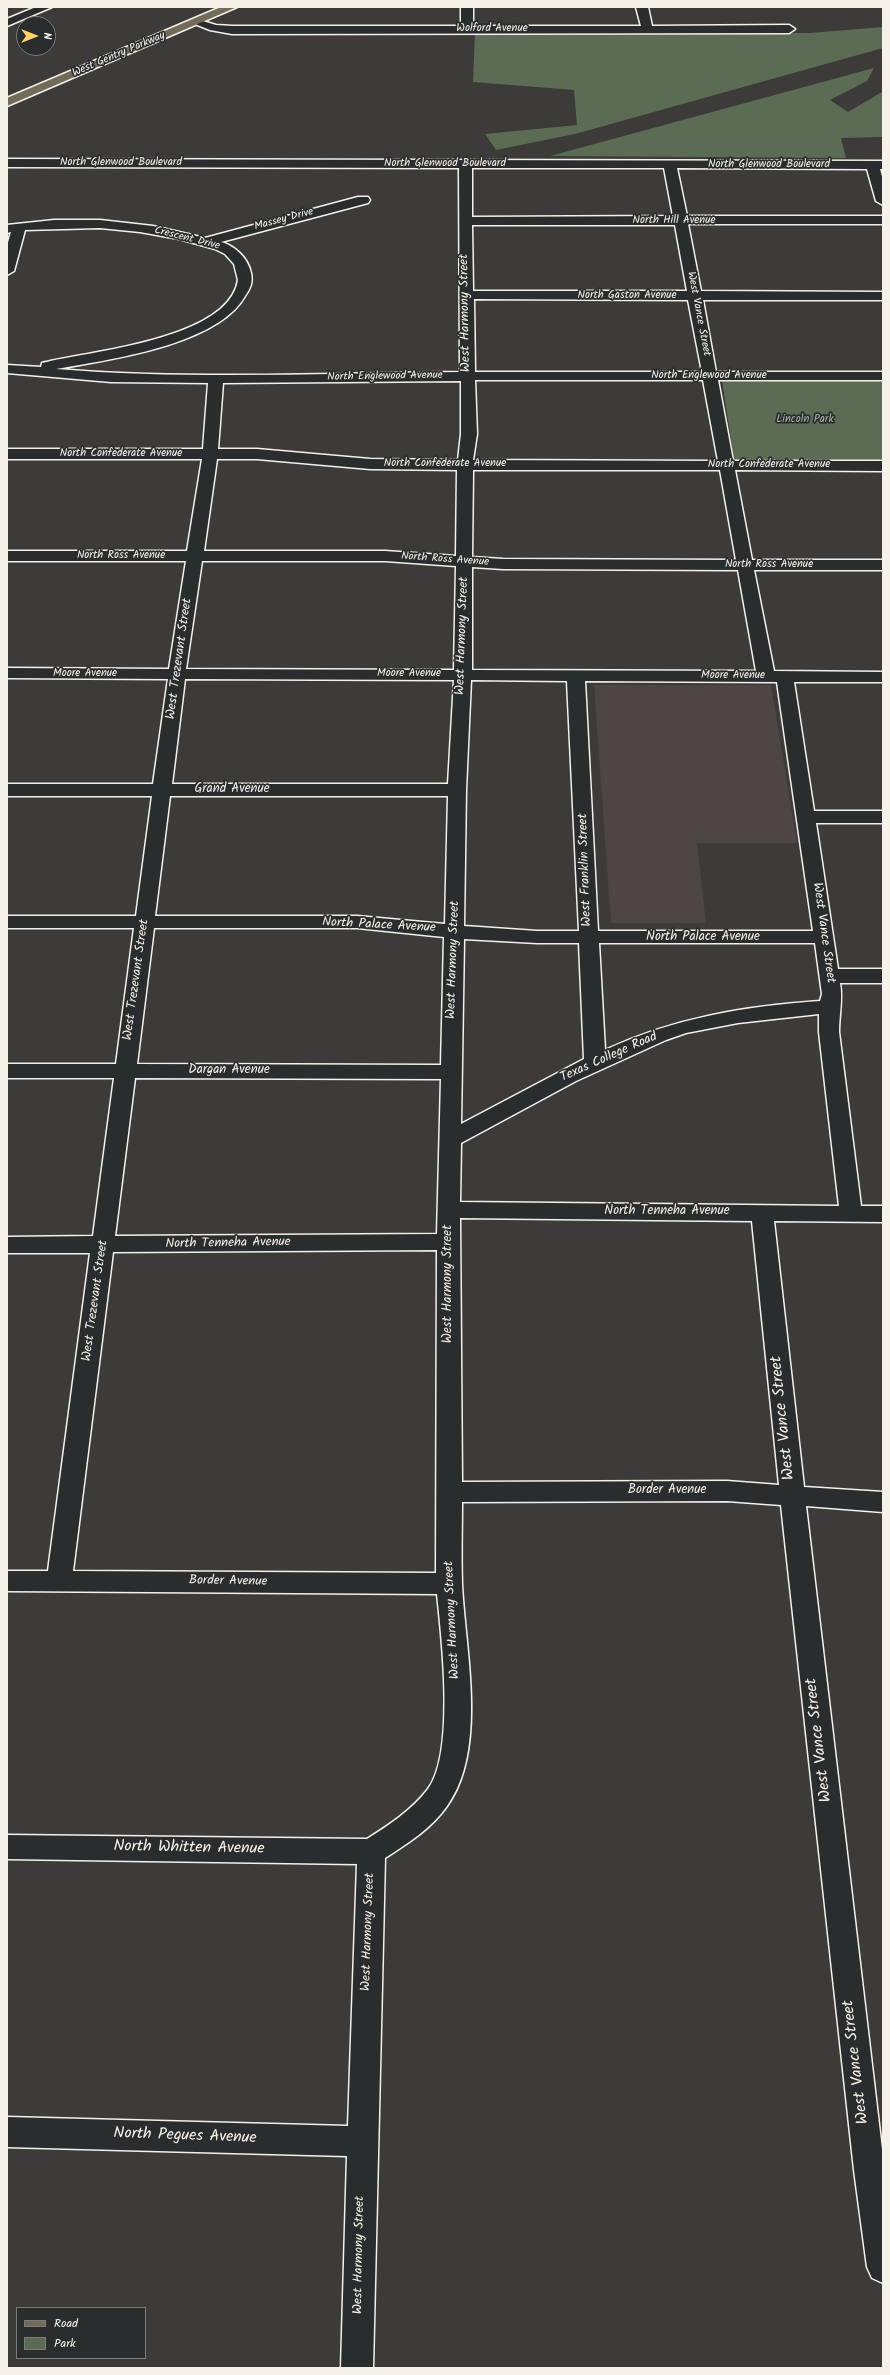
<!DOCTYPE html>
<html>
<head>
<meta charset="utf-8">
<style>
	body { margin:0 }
	#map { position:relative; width:890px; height:2375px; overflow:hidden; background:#3d3a3a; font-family:Kalam,sans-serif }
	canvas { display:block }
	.frame { position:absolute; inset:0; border:8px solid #f4f1e8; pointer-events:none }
	.legend { position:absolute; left:16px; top:2307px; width:130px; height:52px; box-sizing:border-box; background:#2a2d2e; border:1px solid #7b7b78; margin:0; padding:5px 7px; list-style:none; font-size:12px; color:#f4f1e8 }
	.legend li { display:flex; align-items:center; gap:8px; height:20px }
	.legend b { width:20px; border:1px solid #7b7b78 }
	.north { position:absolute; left:16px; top:16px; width:40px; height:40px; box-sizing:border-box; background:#2a2d2e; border:1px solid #7b7b78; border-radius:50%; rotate:90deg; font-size:11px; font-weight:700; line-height:16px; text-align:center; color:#f4f1e8 }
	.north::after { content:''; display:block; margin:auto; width:14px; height:18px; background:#ffd166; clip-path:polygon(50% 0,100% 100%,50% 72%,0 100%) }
</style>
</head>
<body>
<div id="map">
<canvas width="890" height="2375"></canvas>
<div class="frame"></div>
<ul class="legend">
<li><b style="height:5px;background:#726b5a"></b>Road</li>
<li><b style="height:11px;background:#5c6b53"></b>Park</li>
</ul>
<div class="north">N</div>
</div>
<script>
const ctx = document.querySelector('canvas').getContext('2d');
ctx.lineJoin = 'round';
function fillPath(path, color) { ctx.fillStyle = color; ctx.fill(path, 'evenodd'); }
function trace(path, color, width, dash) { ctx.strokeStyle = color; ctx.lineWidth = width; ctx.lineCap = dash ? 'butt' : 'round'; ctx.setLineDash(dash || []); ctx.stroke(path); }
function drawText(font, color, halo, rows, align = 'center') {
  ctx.font = font + ' Kalam,sans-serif'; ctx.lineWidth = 3.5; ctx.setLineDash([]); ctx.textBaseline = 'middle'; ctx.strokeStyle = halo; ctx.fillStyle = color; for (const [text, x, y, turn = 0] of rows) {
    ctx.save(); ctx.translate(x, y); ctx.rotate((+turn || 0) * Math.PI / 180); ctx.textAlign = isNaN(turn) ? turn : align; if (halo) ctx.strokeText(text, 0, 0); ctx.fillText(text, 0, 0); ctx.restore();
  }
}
const built = new Path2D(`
	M594,685H771L797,843H697L706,923H611Z`);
const green = new Path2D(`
	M883,27V48L575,134L496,150L485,134L577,125L574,90L473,82L475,33H810Z
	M874,68L867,81L830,100L848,112L882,92L883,95V137L841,138L846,158L550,156Z
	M722,380H883V460H734Z`);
const minor = new Path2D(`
	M36,7H52L7,26V19Z
	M461,7H473V26H641L636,7H648L652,26L789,25L795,29L789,33L232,34L210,30L190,22L196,19L216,25L232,26H461Z
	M7,159L883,161V169H880L883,180V205L876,201L867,169L677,168L687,216H883V224H688L701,291L883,292V300H703L716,372H883V380H718L733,461H883V471L735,470L752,560H883V570H754L774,671L883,672V682H794L814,811H883V823H816L838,969H883V983H840C843,999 839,1015 839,1032L861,1206H883V1222L774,1221L804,1487L883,1492V1512L806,1506L883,2158V2283L872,2278L867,2267L854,2170L781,1505L727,1501L462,1502C462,1529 461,1557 462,1584C465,1649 488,1749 447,1806C431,1829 408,1843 385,1858L373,2368H341L347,2156L7,2147V2117L348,2126L357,1864L7,1859V1835L367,1839C389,1825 411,1811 428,1789C455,1753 442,1640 437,1594L7,1591V1571H48L90,1253H7V1237L93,1236L114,1078H7V1064H116L134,928H7V916H136L152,796H7V784H153L168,679L7,678V668L169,669L186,561H7V551H187L202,459H7V449H203L208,383L111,382L7,373V365L41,367L42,363C88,351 229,340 238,280L234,264L225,254L215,249L179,239L140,232L100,228L25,230L14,271L7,275V246L11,232L7,233V225L54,220H100L153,226L205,238L358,197H368L370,200L368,203L221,242C235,246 248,258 251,273C253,283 250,289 245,296C218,345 108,360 56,369C190,380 326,373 460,372L459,168L7,167ZM472,168H664L673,216L472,217ZM472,225H675L687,291H473ZM474,299L688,300L702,372H475ZM475,380H703L718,461L473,460L477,434ZM461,381V434L458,460L370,459L257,449H218L223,383ZM217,459H257L370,469L457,470L456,556L385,551H204ZM473,470H720L736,560L503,559L472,557ZM202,561H385L456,566L454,670L186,669ZM472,567L503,569L738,570L756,671L472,670ZM185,679L454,680L448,784H172ZM471,680L567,681L579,931H537L464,926L466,790ZM585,681L777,682L813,931H598ZM170,796H448L445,924L357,916H155ZM154,928H357L444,937L441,1065L137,1064ZM464,939L537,943H579L584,1059L461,1124ZM599,943H815L822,994L820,1001C745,1006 674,1018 605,1050ZM819,1014V1032L839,1206L460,1202L461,1143L576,1081L666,1040L686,1033L738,1023ZM135,1078L441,1079L437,1234L115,1236ZM460,1218L752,1221L779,1485L727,1481L462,1482ZM437,1250L436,1573L73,1571L113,1252Z`);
const major = new Path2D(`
	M221,7H237L7,106V98Z`);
const farStreetnames = [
	["Wolford Avenue",492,29],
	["West Gentry Parkway",119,55,-23],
	["North Glenwood Boulevard",121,163],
	["North Glenwood Boulevard",445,164],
	["North Glenwood Boulevard",769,165],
	["Massey Drive",284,220,-15],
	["North Hill Avenue",674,221],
	["Crescent Drive",187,239,14],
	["North Gaston Avenue",627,296],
	["West Vance Street",698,314,79],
	["North Englewood Avenue",709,376],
	["North Englewood Avenue",385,377,-1],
	["North Confederate Avenue",121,454],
	["North Confederate Avenue",445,464],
	["North Confederate Avenue",769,465],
	["North Ross Avenue",121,556],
	["North Ross Avenue",445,560,4],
	["North Ross Avenue",769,565],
	["Moore Avenue",85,674],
	["Moore Avenue",409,674],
	["Moore Avenue",733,676]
];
const farParknames = [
	["Lincoln Park",805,420]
];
const streetNames = [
	["West Harmony Street",466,313,-91],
	["West Harmony Street",463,636,-88],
	["West Trezevant Street",180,659,-82],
	["Grand Avenue",232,790],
	["West Franklin Street",586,870,-92],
	["North Palace Avenue",379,926,3],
	["West Vance Street",823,933,82],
	["North Palace Avenue",703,938],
	["West Harmony Street",454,960,-88],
	["West Trezevant Street",137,980,-82],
	["Texas College Road",609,1058,-24],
	["Dargan Avenue",229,1071],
	["North Tenneha Avenue",667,1212],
	["North Tenneha Avenue",228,1244,-1],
	["West Harmony Street",449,1284,-90],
	["West Trezevant Street",96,1301,-82],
	["Border Avenue",667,1491],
	["Border Avenue",228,1582,1],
	["West Harmony Street",453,1620,-93],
	["West Harmony Street",369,1932,-88],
	["West Harmony Street",360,2255,-89]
];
const nearStreetnames = [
	["West Vance Street",784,1418,-96],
	["West Vance Street",820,1740,-97],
	["North Whitten Avenue",189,1849,1],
	["West Vance Street",857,2062,-97],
	["North Pegues Avenue",185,2137,2]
];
fillPath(built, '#4d4645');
fillPath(green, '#5c6b53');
trace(minor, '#f4f1e8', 3);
trace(major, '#f4f1e8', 3);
fillPath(minor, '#2a2d2e');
fillPath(major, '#726b5a');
drawText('11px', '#f4f1e8', '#2a2d2e', farStreetnames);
drawText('11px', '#b0b5a5', '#2a2d2e', farParknames);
drawText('13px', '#f4f1e8', '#2a2d2e', streetNames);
drawText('16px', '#f4f1e8', '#2a2d2e', nearStreetnames);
</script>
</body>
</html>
